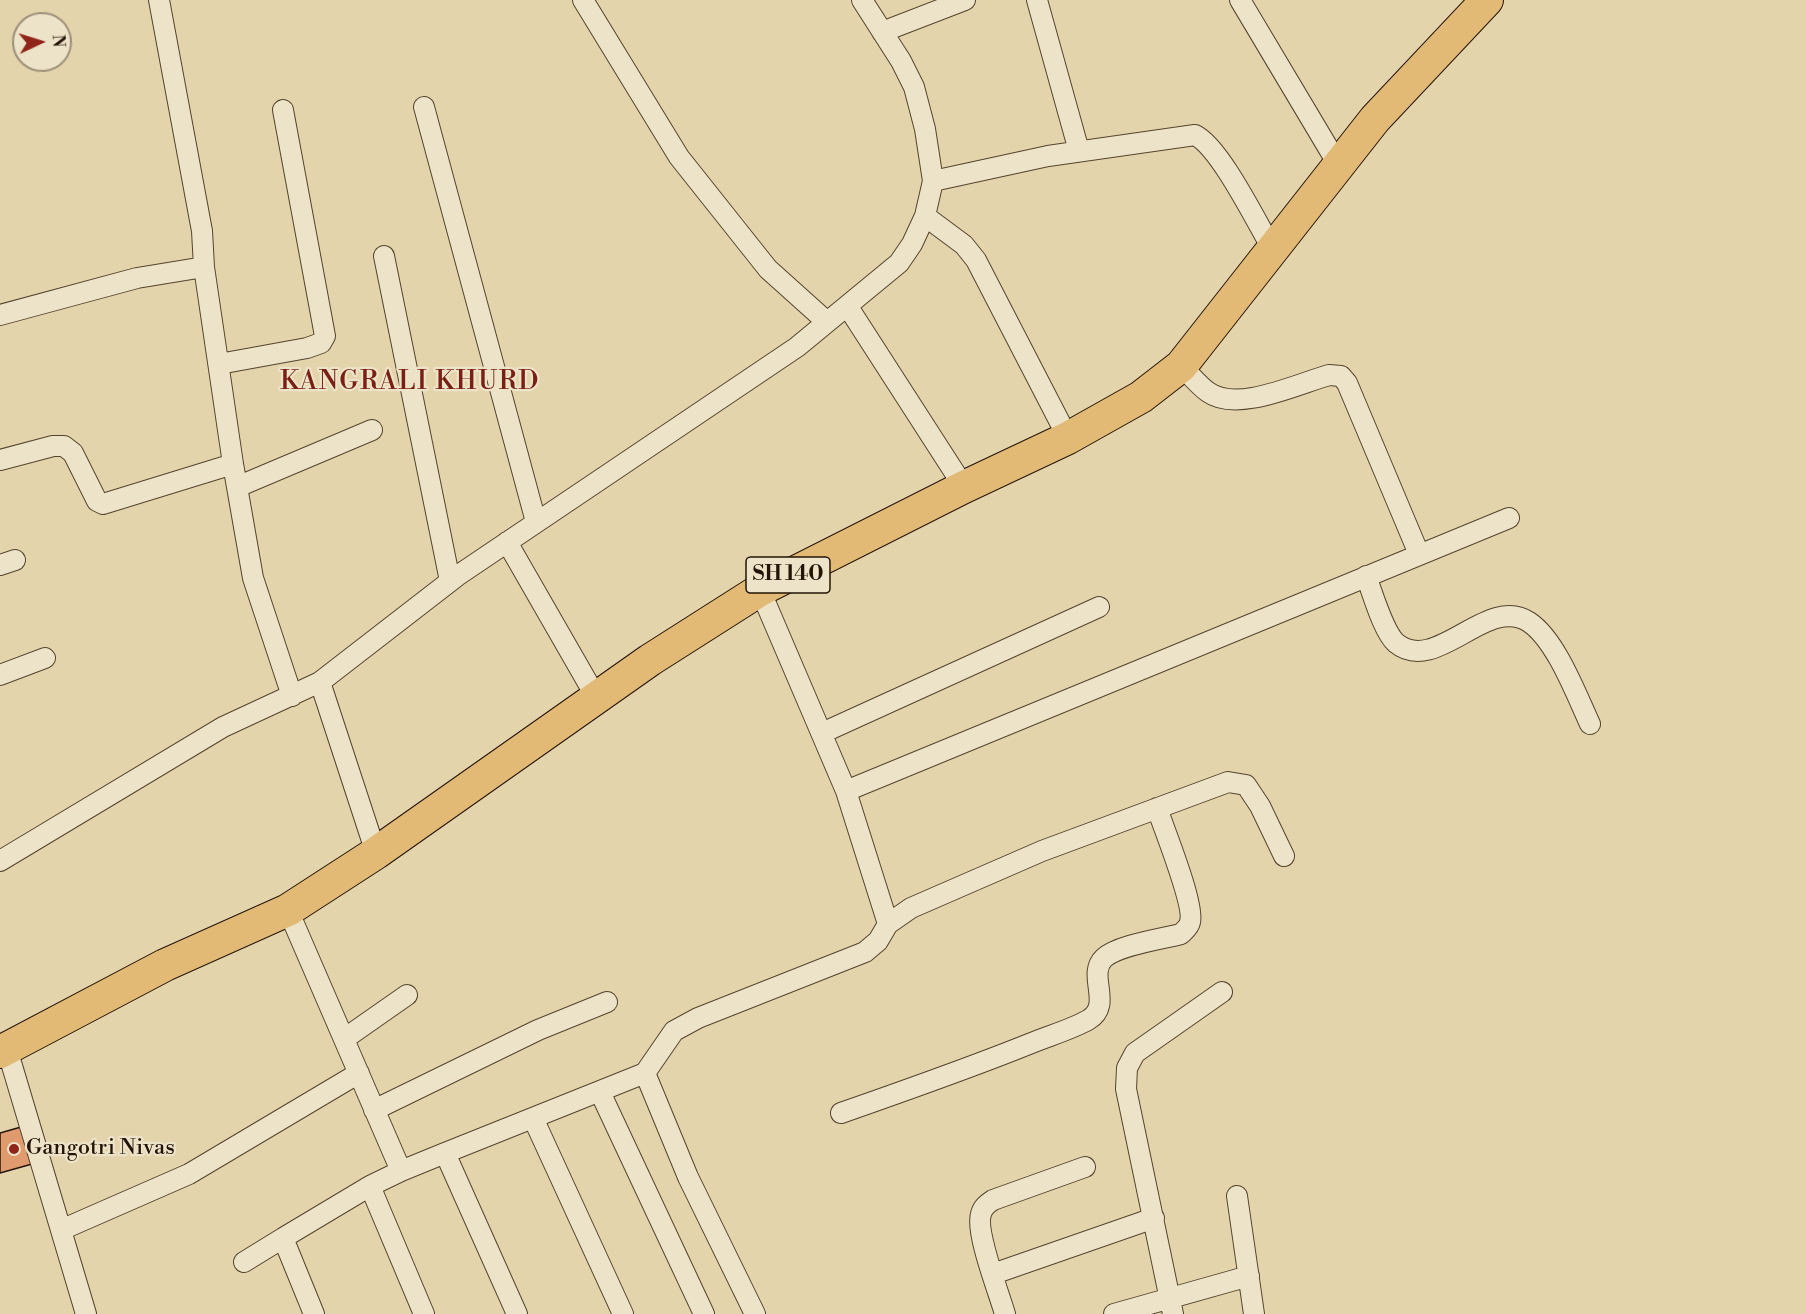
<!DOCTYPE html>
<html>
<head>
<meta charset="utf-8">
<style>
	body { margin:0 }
	#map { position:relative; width:1806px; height:1314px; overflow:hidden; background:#e4d4ab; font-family:"Libre Bodoni",serif }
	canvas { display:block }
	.north { position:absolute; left:12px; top:12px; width:60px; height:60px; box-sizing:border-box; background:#ede3c8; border:2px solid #9d907a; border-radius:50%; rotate:86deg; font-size:16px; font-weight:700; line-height:24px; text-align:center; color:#241405 }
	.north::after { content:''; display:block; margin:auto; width:21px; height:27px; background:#8f2418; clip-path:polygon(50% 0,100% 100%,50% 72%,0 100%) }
</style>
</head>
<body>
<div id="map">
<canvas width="1806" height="1314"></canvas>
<div class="north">N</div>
</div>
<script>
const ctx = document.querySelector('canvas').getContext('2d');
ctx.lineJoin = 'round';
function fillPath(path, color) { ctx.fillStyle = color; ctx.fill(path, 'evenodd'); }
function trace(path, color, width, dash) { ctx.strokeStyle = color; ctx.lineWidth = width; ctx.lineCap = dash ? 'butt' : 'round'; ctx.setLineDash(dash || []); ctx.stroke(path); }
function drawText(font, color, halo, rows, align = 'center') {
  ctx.font = font + ' "Libre Bodoni",serif'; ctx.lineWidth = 4.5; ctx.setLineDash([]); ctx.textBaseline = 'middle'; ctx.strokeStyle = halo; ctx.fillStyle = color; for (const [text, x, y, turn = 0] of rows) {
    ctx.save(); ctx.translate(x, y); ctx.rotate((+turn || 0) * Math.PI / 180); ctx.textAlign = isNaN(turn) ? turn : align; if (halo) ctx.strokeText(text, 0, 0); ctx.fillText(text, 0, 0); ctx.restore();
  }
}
const building = new Path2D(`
	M21,1127L32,1164L0,1173V1133Z`);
const street = new Path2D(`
	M159,0L202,231L204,267L233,464L253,578L292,696
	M583,0L679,157L768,269L827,322
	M1037,0L1079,151
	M1240,0L1339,166
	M882,32L965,0
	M424,107L536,522
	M933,181L1048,156L1195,135C1220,147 1257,223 1273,250
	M925,216L964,245L976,260L1068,438
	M384,256L450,581
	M848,307L964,487
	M0,315L137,278L204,267
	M219,364L307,348L321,343L325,336L283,110
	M1181,366C1190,374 1198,385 1208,392C1237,413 1297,384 1329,375L1341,376L1347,383L1419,554
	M0,460L53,446H64L73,453L97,501L103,504L233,464
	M237,487L372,430
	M507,542L596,697
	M0,565L15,560
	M1366,576C1373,594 1383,631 1396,643C1436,676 1487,594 1529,622C1556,640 1576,694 1590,724
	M760,590L846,791L888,924
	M0,675L45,658
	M320,682L376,853
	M822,733L1099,607
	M846,791L1509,518
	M0,861L223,727L320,682L457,576L797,347L899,263L912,244L925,216L933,181L925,129L914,87L901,61L862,0
	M288,910L401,1171L445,1153L517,1314
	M344,1039L407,995
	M7,1049L86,1314
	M645,1073L688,1177L755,1314
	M600,1092L704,1314
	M374,1110L538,1030L607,1002
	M841,1113C904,1091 967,1069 1029,1044C1048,1036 1070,1030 1088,1020C1114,1005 1086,975 1104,958C1118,945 1162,939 1181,934C1185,930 1189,927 1190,922C1195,905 1164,829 1157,808
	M533,1118L623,1314
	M445,1153L645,1073L674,1031L698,1018L865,952L878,941L888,924L911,908L1042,851L1228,782L1246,785L1260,806L1284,856
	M370,1186L424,1314
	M1237,1196L1254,1314
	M61,1230L189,1174L359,1073
	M244,1262L283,1238
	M993,1274L1154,1218
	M314,1314L283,1238L370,1186L401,1171
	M1005,1314C999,1293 975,1232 981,1214C983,1207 987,1204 993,1200L1085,1167
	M1114,1314L1249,1276
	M1173,1314L1126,1089L1127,1068L1135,1053L1222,992`);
const primary = new Path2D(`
	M0,1052L165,965L288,910L376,853L650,660L760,590L964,487L1068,438L1141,397L1181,366L1375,119L1487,0`);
const markers = [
	[14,1149,6,"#8f2418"]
];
const shields = [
	[788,575,84]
];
const shieldNames = [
	["SH 140",788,575]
];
const poiNames = [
	["Gangotri Nivas",26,1149]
];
const quarterNames = [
	["KANGRALI KHURD",410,383]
];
fillPath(building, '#df9b6e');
trace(building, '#241405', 1.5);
trace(street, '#54442e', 22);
trace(primary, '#241405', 34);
trace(street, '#ede3c8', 20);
trace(primary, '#e2ba76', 32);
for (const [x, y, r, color] of markers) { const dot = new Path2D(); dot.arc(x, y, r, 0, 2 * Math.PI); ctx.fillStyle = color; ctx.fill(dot); trace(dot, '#ede3c8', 2); }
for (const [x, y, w] of shields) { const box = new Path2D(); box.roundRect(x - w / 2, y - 18, w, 36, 4.5); ctx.fillStyle = '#ede3c8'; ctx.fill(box); trace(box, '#241405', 1.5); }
drawText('bold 21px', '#241405', null, shieldNames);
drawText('22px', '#241405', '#ede3c8', poiNames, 'left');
ctx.letterSpacing = '1.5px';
drawText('26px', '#7a1f14', '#ede3c8', quarterNames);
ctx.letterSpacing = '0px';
</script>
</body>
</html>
